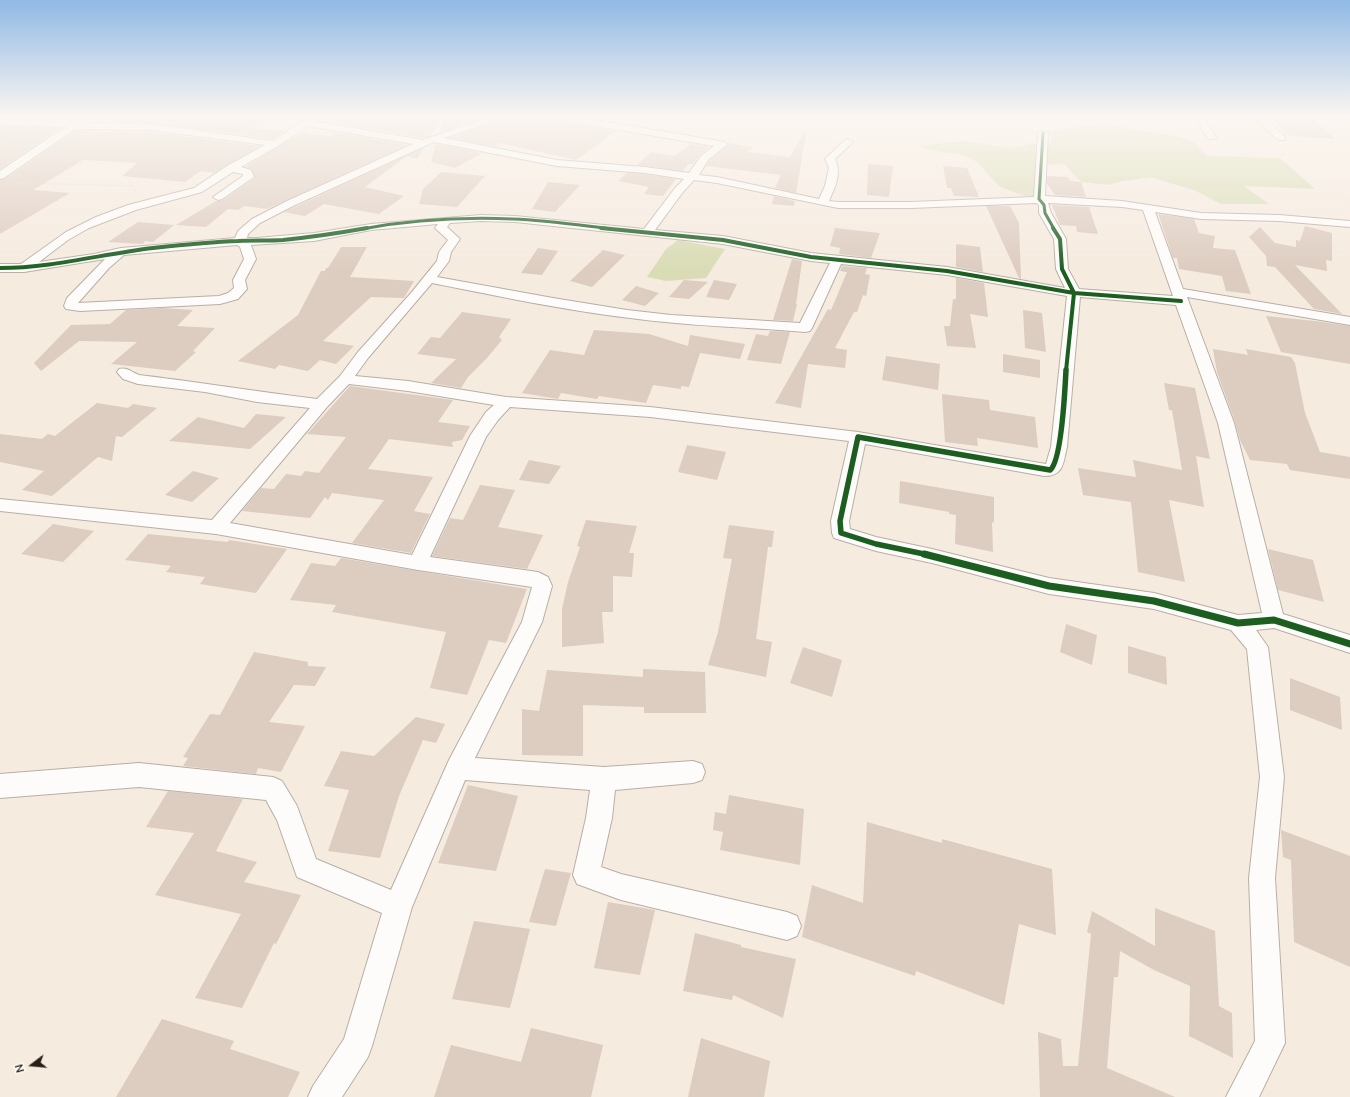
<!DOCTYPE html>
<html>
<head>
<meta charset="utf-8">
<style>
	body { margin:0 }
	#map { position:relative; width:1350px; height:1097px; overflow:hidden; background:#f6ebdf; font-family:"Nunito Sans",sans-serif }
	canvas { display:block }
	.north { position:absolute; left:12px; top:1045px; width:40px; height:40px; -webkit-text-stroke:3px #fffbf7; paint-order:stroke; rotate:254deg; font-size:11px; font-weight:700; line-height:16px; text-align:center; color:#271f18 }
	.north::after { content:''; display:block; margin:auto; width:14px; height:18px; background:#271f18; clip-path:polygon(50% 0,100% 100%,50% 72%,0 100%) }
</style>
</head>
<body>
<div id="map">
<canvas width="1350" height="1097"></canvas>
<div class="north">N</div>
</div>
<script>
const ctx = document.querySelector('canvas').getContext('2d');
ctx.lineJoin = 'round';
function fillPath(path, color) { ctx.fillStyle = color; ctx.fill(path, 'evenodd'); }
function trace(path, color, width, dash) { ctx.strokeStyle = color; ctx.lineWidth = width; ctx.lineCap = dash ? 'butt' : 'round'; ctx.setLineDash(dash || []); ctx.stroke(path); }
const green = new Path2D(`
	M1102,124L1182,137L1195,143L1207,156L1280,158L1315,189L1244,186L1269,204H1221L1196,191L1151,177L1123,181L1108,185L1081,182L1064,164L1044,165L1033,199L1000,187L977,162L964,155L930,150L917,146L965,141L1009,148L1037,143H1051L1053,138L1043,132Z
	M678,240L725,249L706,278L666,281L647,277L666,249Z`);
const building = new Path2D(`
	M173,117H271L251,128L285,131L273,139L151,123L114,122L121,118L173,120Z
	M333,117H441L431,136L423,138L333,123Z
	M444,117H485L440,133Z
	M506,117H537L568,124L570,123L616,131L576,160L499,143L494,146L450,138Z
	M1270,117H1311L1336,139L1289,136Z
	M0,124L56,127H62L0,169Z
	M75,131L151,132L260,146L214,173L201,171L185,182L122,176L137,163L83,160L33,190L70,193L0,234V180L5,179Z
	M332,132L408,145L267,209L245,206L238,210L228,209L206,227L176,225L216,201L223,200L255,178L252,169L245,167L301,133L332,136Z
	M803,133L806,134L796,193L775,188L781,175L706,166L709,161L728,145V143L753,147L747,152L790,157Z
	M436,144L482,153L455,168L431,162Z
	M691,144L710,147L700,155L693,164H688L683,171L637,165L651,152L674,156Z
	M423,148L418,159L407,156L365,187L404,196L379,214L324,204L305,216L284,212Z
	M868,164L893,166L889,197L867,195Z
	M943,166L967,168L979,197L954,196L951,188H947Z
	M441,172L485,176L457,207L419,204L423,189Z
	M627,173L645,174L676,179L663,196L644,194L649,187L618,181Z
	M1047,176L1067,177L1071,181L1081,182L1086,197L1055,195L1047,184Z
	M548,182L580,185L555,212L532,209Z
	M774,196L795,201L794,206L772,204Z
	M1052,205L1089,207L1098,234L1077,232L1076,226L1060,225Z
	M986,206H1010L1019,223L1021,279L1019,278Z
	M1158,214L1194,219L1199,233L1215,236L1213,248L1235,250L1251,294L1226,291L1222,276L1179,269L1177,258H1173Z
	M138,222L174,225L153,242L145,241L143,244L108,242Z
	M1305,226L1332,233V261L1326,260L1327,271L1295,265L1342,314L1314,309L1275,267L1267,266L1266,256L1249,237L1260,227L1275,243L1296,247V240L1300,241Z
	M835,228L880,233L871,258L839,254L840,248L830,246Z
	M956,244L980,247L983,272L956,267Z
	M341,247H367L350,277L414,281L404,298L371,297L323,341L354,346L336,364L320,360L308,371L279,365L275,369L238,361L298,315L321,271H325L326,268H328Z
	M538,248L558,251L542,275L521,273Z
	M603,250L625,255L592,287L570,281Z
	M792,259L802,261L796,304H797L793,321L773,320Z
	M842,266L867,268L865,274L870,275L866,296L863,295L857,312H854L835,348L847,350L845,368L808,364L801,408L775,403L828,309L831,310L847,272L840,271Z
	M956,278L984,283L988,317L970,314L976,348L947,346L944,326H950L953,299H956Z
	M684,280L708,282L689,299L669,297Z
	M714,280L737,284L729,300L706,297Z
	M636,286L659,293L645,306L622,300Z
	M163,308L193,310L177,326L215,328L193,351L196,352L175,371L111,364L137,342L79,341L41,371L34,363L71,325L110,324L126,310Z
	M1023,310L1042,313L1046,352L1025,348Z
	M462,312L511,319L499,337L502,340L487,358L468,377L461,388L431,383L456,359L417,354L431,337L440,338Z
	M1266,316L1315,321L1350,326V364L1281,352Z
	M594,330L649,334L688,346L690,335L745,344L740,359L700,353L689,387L681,386V389L653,385L646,403L599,396L597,399L561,393L558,399L522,393L550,350L584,355Z
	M770,331L790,332L781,364L747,360L756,334L768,336Z
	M1213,349L1248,355L1246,349L1291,357L1295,363L1305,413L1320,452L1350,457V479L1290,470L1287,464L1250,460L1240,440L1235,422L1217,372Z
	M1003,354L1040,360V378L1003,372Z
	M886,356L940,364L938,390L882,380Z
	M1164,383L1195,388L1210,459L1196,456L1204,507L1169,500L1185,582L1138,572L1131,502L1083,495L1078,468L1136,477L1133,460L1182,470L1172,410H1169Z
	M350,386L453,400L438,422L470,426L462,440L452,442L453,447L389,439L368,469L433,477L414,511L430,514L411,553L352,543L384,500L332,493L328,500L325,497L310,518L242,511L261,488L274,489L286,474L301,476L305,471L319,473L346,437L307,434Z
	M942,394L989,400L990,410L1035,417L1038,448L977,438L978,446L945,442Z
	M97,403L128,408L133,404L157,408L122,437L116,436L112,461L98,457L52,496L22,490L44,471L0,462V434L42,439L48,434L55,436Z
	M256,414L286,417L250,449L169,441L198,417L244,428Z
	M687,445L726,452L717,480L678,472Z
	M529,460L561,466L549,484L519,480Z
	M193,471L219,478L192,502L165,495Z
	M900,481L994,497V523L992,522L993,552L955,544L956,515L949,514V512L899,503Z
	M480,485L515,490L498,527L543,535L527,569L432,556L450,518L463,520Z
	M586,520L637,526L629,553H634L632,577L613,576V612H602L604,643L562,647V609L568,582L580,547L577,546Z
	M53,524L94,531L63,562L21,554Z
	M729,525L774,531L772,547H768L756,639L772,642L766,677L708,665L718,632L732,559L723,558Z
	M148,534L228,542L229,540L287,549L256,593L200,584L205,577L166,572L171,566L125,560Z
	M1268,549L1313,560L1324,602L1278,590Z
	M341,558L418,571L527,589L506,643L489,640L467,695L430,688L446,632L332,612L336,605L290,600L311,563L335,566Z
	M1066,624L1097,635L1092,665L1060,652Z
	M1128,646L1166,657L1167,685L1128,673Z
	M803,647L842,660L832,697L790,683Z
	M254,652L308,662V666L326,667L315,686L294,685L269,722L305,726L281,772L258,768L256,774L183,766L188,758L183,757L210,714L220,715Z
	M643,669L705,672L706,713H644V707L583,705V756L522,755V709L539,711L547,670L643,677Z
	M1290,678L1340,697L1342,730L1290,710Z
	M416,717L445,724L436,743L423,740L399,796L380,858L328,851L349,790L324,786L341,751L374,756Z
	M468,785L518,796L496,871L438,863Z
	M168,791L243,799L216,851L257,862L244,882L301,895L276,944L274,943L242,1008L195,998L241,914L155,895L194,833L146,827Z
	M729,795L804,809L800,865L720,850L723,832L713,830L715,812L726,814Z
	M867,822L942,843V839L1052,869L1056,935L1019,924L1004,1005L916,971L915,976L802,937L812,885L863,903Z
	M1281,830L1350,856V967L1294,942L1291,860L1283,857Z
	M545,869L571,873L556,926L529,922Z
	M608,902L655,910L640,975L594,968Z
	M1155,908L1215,931L1219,1006L1232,1013L1233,1058L1189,1036L1190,986L1154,970L1120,951L1118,977H1114L1107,1068L1175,1097H1040L1038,1032L1061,1039L1063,1066H1078L1091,934L1087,932L1092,911L1155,946Z
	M474,921L530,929L510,1008L452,999Z
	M695,933L741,945V947L796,959L783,1018L733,995L732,1000L683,991Z
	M162,1019L234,1041L230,1049L300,1072L288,1097H116Z
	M531,1028L603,1045L591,1097H434L451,1045L521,1062Z
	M701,1038L770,1061L764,1097H688Z`);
const path = new Path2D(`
	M0,143L23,142
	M16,183L133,186L135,192`);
const minor = new Path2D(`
	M80,117L89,118L83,123L151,124L273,141L308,117H318L314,121L423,140L491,117H505L444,138L557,160L645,167L689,173L701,156L714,146L560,120L556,117H578L725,142L727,144L725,146L708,160L699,175L717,177L819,199L825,186L829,168L825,159L845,140L848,139L853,142L835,159C842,174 835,187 829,201L838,202H911L1034,197L1038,133L1043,130L1048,133L1045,196L1122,201L1201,213L1279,215L1350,221V227L1279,221L1201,219L1155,212L1183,289L1350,317V325L1187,297L1234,423L1283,614L1350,635V653L1274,628L1256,630L1268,647L1284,777L1275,878L1285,1043L1259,1097H1226L1255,1041L1249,878L1260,777L1247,649L1231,630L1154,609L1049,594L932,563L876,551L834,538L832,533L831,521L849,441L650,417L510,407L498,420L486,437L430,557L538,572L548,577L552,586L542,622L475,758L604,767L693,761L702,764L705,772L702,780L693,783L615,790L612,818L601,867L621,874L787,912L797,916L801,926L797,936L787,940L621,900L577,884L573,875L586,818L590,790L465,780L412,907L372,1046L368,1057L342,1097H308L313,1086L344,1039L382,913L297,877L277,820L266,800L139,787L0,798V774L139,763L273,777L282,781L297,806L316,859L391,890L449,760L522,622L532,587L418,570L216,534L0,511V499L212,520L310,408L257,402L205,392L138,384L123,379L117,372L119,369C128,367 131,372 139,375C199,382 258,392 317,399L340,376L358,352L411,293L437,261L439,252L448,240L435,228L438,224L371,230L314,241L251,245L256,259L245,280L247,289L238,299L220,304L80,311L66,309L64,306L67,298L105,259L24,272H0V264H21L66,232L96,217L128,205L194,188L227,166L265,145L151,130L75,129L4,178L0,179V171ZM308,126L413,144L287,201L252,219L238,231L235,238L121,248L94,254L39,262L68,240L89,228L136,210L202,192L233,172L243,174V176L213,197L218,200L222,199L254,177L251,170L241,167L278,146ZM434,142L557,166L645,173L684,179L675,188L644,229L515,216L481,215L371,224L314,233L257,238H247L248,234L260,223L295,205ZM694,180L717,183L838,208H911L1036,203L1039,205V213L1054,239L1056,269L1065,288L947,267L811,253L723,236L655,230L683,192ZM1048,203L1122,207L1143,210L1173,296L1079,289L1068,269L1066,239L1051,213ZM481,221L515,222L723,244L811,261L830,263L800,323L671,315L627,310L553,298L437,277L449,261L451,252L460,239L447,227L450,223ZM237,245L240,247L244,259L233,280L234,288L228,293L219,296L78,303L109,268L124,255ZM841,264L947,275L1067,296L1051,447L1046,464L858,432L650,407L506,397L408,381L355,376L368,358L432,283C498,296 563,310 630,318C688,326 747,327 805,332L810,331L812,328ZM1080,297L1176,305L1218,423L1262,613L1238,615L1154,593L1049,578L932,549L876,537L850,529L849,521L865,444L1044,476C1064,476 1063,463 1067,447ZM349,384L408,391L494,405L486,412L470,436L412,555L230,523L327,407Z
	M1195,117H1204L1216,137L1214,139H1208Z
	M1254,117H1264L1284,136L1286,138L1284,140H1278Z`);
const cyclewayFar3 = new Path2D(`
	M1043,133L1039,199L1044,205L1045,213L1054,229
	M362,229C410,220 464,217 513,219C546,220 578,225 611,229`);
const cyclewayFar2 = new Path2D(`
	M601,228L723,240L811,257L947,271L1074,293L1181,301
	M1053,228L1060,239L1062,269L1074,293L1066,371
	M0,268C52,268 102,254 153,248C181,245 210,242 238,241C253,240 268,241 283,240C312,237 339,233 367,228`);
const cyclewayFar1 = new Path2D(`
	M929,555L876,544L841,533L840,521L858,437L1050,470C1062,461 1065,388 1066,370`);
const cycleway = new Path2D(`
	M924,554L1049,586L1154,601L1238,623L1274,620L1350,644`);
fillPath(green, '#d9dcb5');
fillPath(building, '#ddccc0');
trace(minor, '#b7afa6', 2);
trace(path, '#d8d5d1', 1.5, [1, 1.5]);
fillPath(minor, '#fefcfa');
trace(cyclewayFar3, '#1b5e20', 3);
trace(cyclewayFar2, '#1b5e20', 4);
trace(cyclewayFar1, '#1b5e20', 5.5);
trace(cycleway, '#1b5e20', 7);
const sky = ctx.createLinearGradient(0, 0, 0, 271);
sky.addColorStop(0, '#90b9e5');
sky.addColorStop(0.43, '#fbf6f1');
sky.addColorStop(1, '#fbf6f100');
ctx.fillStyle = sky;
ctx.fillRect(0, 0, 1350, 271);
</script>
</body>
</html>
